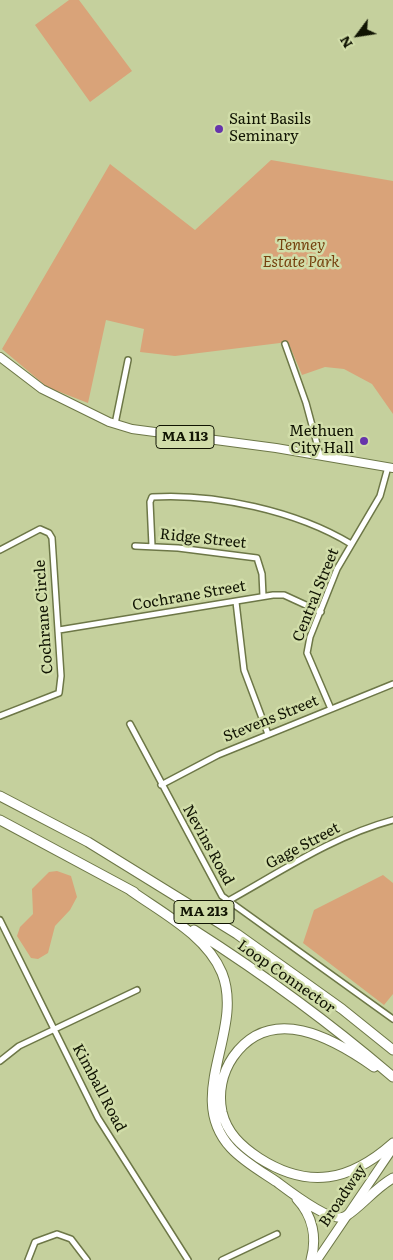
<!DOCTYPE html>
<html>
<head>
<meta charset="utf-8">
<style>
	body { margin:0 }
	#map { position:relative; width:393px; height:1260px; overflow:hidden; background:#c5d09d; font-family:Literata,serif }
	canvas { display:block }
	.north { position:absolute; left:333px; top:10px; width:50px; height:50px; -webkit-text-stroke:4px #d1dda9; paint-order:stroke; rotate:239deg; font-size:14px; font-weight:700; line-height:20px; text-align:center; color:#111403 }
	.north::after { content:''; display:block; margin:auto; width:18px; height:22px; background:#111403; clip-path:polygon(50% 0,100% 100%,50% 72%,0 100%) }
</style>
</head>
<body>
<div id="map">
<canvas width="393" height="1260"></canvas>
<div class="north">N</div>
</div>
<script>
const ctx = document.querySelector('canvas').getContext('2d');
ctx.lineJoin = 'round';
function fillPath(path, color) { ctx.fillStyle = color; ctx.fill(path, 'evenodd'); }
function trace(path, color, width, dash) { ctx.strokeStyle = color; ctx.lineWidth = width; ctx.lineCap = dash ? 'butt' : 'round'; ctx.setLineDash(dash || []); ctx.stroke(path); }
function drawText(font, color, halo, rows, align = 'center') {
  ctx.font = font + ' Literata,serif'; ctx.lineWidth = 5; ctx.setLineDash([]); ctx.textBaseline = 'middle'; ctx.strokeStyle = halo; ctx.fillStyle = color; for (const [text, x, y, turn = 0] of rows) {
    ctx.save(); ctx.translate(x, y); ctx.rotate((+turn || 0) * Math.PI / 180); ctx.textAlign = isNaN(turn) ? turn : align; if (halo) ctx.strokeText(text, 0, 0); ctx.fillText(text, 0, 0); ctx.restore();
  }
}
const green = new Path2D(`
	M69,0H79L132,71L90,102L35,25Z
	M271,160L393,181V414L372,384L344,369L325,367L302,375L288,342L175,356L140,352L144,329L106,320L88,403L47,387L2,349L110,164L195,230Z
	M57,871L71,876L77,897L70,910L55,926L48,953L38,959L31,958L17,936L20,927L33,914L32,889L49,872Z
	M383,875L393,883V994L384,1005L303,943L314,910Z`);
const street = new Path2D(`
	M285,344L306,403L320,455
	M115,424L128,360
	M135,546L178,548L257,558L262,574L263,596
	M152,546L150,502L152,497C214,493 297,511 351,544
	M0,550L40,529L49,533L52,538L61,676L59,693L0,716
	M236,602L244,670L268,734
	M59,630L273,595H284L321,612
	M331,709L307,653L310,637L337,569L380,496L388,467
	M130,724L222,896L393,1019
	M161,785L218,755L393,684
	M228,901C282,871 333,836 393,820
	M0,920L98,1118L188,1260
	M0,1061L19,1046L137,990
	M28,1260L35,1242L57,1234L71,1239L87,1260
	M222,1260L277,1234`);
const primary = new Path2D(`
	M0,357L42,389L109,422L132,429L276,448L393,468
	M317,1260L393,1148`);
const highway = new Path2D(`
	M0,796L88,842L237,934L342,1009L393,1050
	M0,820L134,892
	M130,890C162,913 206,935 222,973C245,1031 183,1096 231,1148C244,1162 262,1172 277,1182C289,1191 333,1225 346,1216C363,1205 375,1188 393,1178
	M194,930C263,974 330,1023 393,1077
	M374,1067C333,1038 271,1003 233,1057C222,1073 218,1093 222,1112C227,1133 241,1146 259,1158C309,1190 350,1181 393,1143
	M297,1199C313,1216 317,1238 311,1260`);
const markers = [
	[219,129,5,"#6634ab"],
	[364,441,5,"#6634ab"]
];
const shields = [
	[185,437,58],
	[204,912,60]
];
const shieldNames = [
	["MA 113",185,437],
	["MA 213",204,912]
];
const poiNames = [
	["Saint Basils",229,120],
	["Seminary",229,137],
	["Methuen",354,432,"right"],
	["City Hall",354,449,"right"]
];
const parkNames = [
	["Tenney",301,246],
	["Estate Park",301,263]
];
const streetNames = [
	["Ridge Street",203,539,6],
	["Central Street",316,595,-68],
	["Cochrane Street",189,596,-10],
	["Cochrane Circle",44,617,-94],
	["Stevens Street",271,719,-22],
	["Nevins Road",208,845,61],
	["Gage Street",303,846,-28],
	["Loop Connector",286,977,35],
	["Kimball Road",99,1088,62],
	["Broadway",343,1196,-56]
];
fillPath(green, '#d9a379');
trace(street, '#6d7747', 8);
trace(primary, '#6d7747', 10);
trace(highway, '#6d7747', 11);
trace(street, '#fff', 5);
trace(primary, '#fff', 8);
trace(highway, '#fff', 9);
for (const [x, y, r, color] of markers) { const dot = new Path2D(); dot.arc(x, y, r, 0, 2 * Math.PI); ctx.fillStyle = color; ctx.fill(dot); trace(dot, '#d1dda9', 2); }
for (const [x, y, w] of shields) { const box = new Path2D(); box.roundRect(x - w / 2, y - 11.5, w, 23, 4); ctx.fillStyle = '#d1dda9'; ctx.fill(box); trace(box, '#111403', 1); }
drawText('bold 14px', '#111403', null, shieldNames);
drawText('15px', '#111403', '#d1dda9', poiNames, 'left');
drawText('italic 15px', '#75410e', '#d1dda9', parkNames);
drawText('15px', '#111403', '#d1dda9', streetNames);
</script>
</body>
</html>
